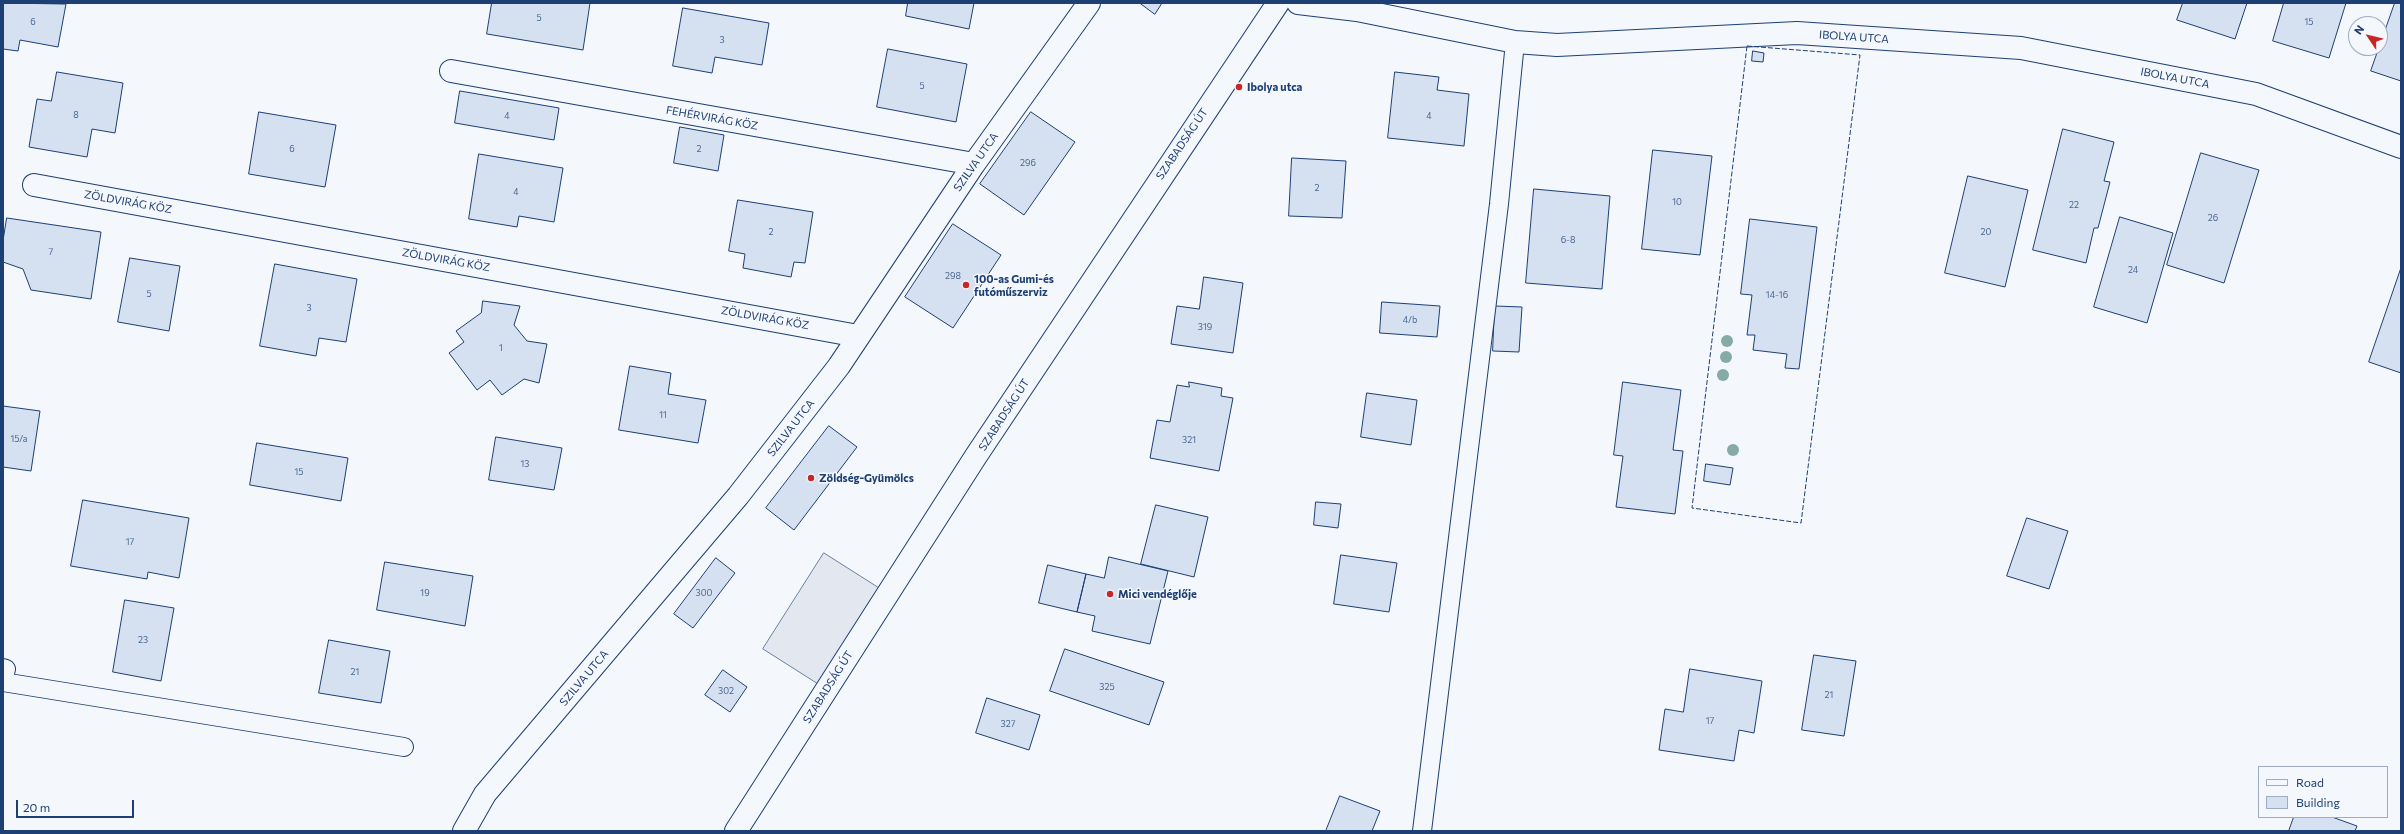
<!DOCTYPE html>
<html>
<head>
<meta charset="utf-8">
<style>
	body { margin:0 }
	#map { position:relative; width:2404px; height:834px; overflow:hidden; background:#f4f7fb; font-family:Commissioner,sans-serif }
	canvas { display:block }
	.frame { position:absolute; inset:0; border:4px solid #1d3f73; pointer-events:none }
	.legend { position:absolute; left:2258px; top:766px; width:130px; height:52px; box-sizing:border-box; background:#f4f7fb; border:1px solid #9eadc5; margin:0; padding:5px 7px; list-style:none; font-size:12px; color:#1d3f73 }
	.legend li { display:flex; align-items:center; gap:8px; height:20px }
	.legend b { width:20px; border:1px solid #9eadc5 }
	.north { position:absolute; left:2348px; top:16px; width:40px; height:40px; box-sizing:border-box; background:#f4f7fb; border:1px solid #9eadc5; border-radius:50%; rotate:305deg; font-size:11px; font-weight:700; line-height:16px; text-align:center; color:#1d3f73 }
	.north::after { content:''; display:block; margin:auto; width:14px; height:18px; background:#c62828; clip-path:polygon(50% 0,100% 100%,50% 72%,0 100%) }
	.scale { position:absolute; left:16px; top:800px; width:118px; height:18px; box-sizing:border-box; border:2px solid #1d3f73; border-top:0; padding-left:5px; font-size:12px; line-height:14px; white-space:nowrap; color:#1d3f73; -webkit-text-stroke:3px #f4f7fb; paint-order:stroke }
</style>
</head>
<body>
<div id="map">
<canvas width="2404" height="834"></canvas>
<div class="frame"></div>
<ul class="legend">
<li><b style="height:5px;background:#f4f7fb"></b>Road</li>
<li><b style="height:11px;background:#d5e0f0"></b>Building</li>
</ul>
<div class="north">N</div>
<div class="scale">20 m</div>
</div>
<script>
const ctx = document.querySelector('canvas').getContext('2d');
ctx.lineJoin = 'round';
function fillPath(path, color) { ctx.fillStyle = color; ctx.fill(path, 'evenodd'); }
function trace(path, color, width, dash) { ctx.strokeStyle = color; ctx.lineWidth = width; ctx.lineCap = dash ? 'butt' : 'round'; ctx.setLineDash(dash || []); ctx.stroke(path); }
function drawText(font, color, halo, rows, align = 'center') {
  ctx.font = font + ' Commissioner,sans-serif'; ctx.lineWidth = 3; ctx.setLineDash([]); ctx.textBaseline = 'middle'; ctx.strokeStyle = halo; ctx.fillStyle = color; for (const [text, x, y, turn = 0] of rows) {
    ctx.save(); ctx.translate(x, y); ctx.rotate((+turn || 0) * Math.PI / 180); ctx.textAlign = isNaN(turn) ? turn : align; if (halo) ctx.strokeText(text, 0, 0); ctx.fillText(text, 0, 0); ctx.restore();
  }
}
const parking = new Path2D(`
	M824,553L887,593L826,689L763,649Z`);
const building = new Path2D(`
	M3,3L66,4L58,47L20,40L18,51L3,49Z
	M492,3H590L583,50L487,34Z
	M908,3H974L969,29L906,16Z
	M1140,3H1162L1155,14Z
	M2183,3H2247L2235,39L2177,20Z
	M2284,3H2346L2329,58L2273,41Z
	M2395,3H2401V81L2371,71Z
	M683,8L769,23L762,65L715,57L712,73L673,66Z
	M888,49L967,64L956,122L877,107Z
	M1753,51L1764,53L1763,62L1752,61Z
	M57,72L123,83L115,133L92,129L87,157L29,147L37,99L51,101Z
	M1395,72L1439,77L1437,90L1469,94L1464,146L1388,138Z
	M460,91L559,108L554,140L455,123Z
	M259,112L336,125L325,187L249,174Z
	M1031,112L1075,142L1024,215L980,184Z
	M680,127L724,135L718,171L674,163Z
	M2063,129L2114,142L2104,181L2110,182L2098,228H2094L2086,263L2033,250Z
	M1653,150L1712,156L1700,255L1642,249Z
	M2201,153L2259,170L2224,283L2167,265Z
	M479,154L563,168L554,222L519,216L517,227L469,219Z
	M1292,158L1346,161L1342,218L1289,216Z
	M1968,176L2028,190L2005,287L1945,273Z
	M1534,189L1610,196L1602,289L1526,283Z
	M738,200L813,212L805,263L794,262L791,277L743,268L745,254L729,251Z
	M2120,217L2173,233L2147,323L2094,307Z
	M7,218L101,232L91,299L31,290L23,269L3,262V241Z
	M1750,219L1817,227L1799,369L1785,368L1787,354L1753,350L1755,335H1747L1752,295L1741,294Z
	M953,224L1001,255L953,328L905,297Z
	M130,258L180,266L169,331L118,322Z
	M275,264L357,279L346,342L319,338L316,356L260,346Z
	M2401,268V373L2369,362Z
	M1204,277L1243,283L1233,353L1171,344L1177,306L1199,309Z
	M483,301L520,306L514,325L527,341L547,344L539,383L524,379L502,395L490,380L477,390L449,353L464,342L456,331L481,313Z
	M1382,302L1440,306L1437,337L1380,333Z
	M1495,306L1522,307L1519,352L1493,351Z
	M630,366L671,373L668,394L706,400L698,443L619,430Z
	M1189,382L1222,388L1221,396L1233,398L1219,471L1150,458L1157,420L1170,422L1177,385L1189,387Z
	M1623,382L1681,390L1673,450L1683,451L1675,514L1616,507L1623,456L1614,455Z
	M1367,393L1417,400L1411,445L1361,437Z
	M3,406L40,411L31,471L3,467Z
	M829,426L857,447L794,530L766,508Z
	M496,437L562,448L554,490L489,480Z
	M257,443L348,458L341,501L250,485Z
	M1706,464L1733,468L1730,485L1704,481Z
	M83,500L189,518L179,578L148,572L147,579L71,566Z
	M1316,502L1341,504L1338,528L1314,525Z
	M1156,505L1208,517L1194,577L1141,564Z
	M2027,518L2068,531L2049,589L2007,576Z
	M1341,555L1397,563L1389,612L1334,604Z
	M1109,557L1168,571L1150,644L1092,631L1095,616L1077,612L1086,574L1104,578Z
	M716,558L735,573L693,628L674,614Z
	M385,562L473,576L465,626L377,610Z
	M1048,565L1086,574L1077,612L1039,603Z
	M125,600L174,608L161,681L113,672Z
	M329,640L390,651L381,703L319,693Z
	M1065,649L1164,682L1149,725L1050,691Z
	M1814,655L1856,661L1844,736L1802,730Z
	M1690,669L1762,681L1754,733L1739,730L1734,761L1659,750L1665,709L1683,712Z
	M723,670L747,687L730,712L705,695Z
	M987,698L1040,715L1029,750L976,733Z
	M1340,796L1380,811L1372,831H1326Z
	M2294,817H2332L2357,826L2355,831H2289Z`);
const service = new Path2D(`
	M3,668L6,669L3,681
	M3,682L404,747
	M1422,831L1499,204L1515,42`);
const minor = new Path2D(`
	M1298,3L1357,10L1515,42L1557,45L1797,33L2021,48L2256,94L2401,147
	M451,71L974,164
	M34,185L858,336
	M464,831L485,794L738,496L839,366L974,164L1089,3`);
const primary = new Path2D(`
	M736,831L976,456L1278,3`);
const fence = new Path2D(`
	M1747,46L1860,55L1801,523L1692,508Z`);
const trees = [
	[1727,341],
	[1726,357],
	[1723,375],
	[1733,450]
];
const markers = [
	[1239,87,4,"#c62828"],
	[966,285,4,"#c62828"],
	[811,478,4,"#c62828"],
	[1110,594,4,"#c62828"]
];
const numberNames = [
	["5",539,18],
	["6",33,22],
	["15",2309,22],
	["3",722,40],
	["5",922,86],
	["8",76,115],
	["4",507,116],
	["4",1429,116],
	["6",292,149],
	["2",699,149],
	["296",1028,163],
	["2",1317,188],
	["4",516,192],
	["10",1677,202],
	["22",2074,205],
	["26",2213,218],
	["2",771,232],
	["20",1986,232],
	["6-8",1568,240],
	["7",51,252],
	["24",2133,270],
	["298",953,276],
	["5",149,294],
	["14-16",1777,295],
	["3",309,308],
	["4/b",1410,320],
	["319",1205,327],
	["1",501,348],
	["11",663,415],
	["15/a",19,439],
	["321",1189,440],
	["13",525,464],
	["15",299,472],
	["17",130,542],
	["19",425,593],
	["300",704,593],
	["23",143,640],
	["21",355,672],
	["325",1107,687],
	["302",726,691],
	["21",1829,695],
	["17",1710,721],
	["327",1008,724]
];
const streetNames = [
	["IBOLYA UTCA",1854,37,4],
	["IBOLYA UTCA",2175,78,11],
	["FEHÉRVIRÁG KÖZ",712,118,10],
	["SZABADSÁG ÚT",1182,144,-56],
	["SZILVA UTCA",976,162,-55],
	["ZÖLDVIRÁG KÖZ",128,202,10],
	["ZÖLDVIRÁG KÖZ",446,260,10],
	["ZÖLDVIRÁG KÖZ",765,318,10],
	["SZABADSÁG ÚT",1004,415,-57],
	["SZILVA UTCA",791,428,-52],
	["SZILVA UTCA",584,678,-50],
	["SZABADSÁG ÚT",828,687,-58]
];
const poiNames = [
	["Ibolya utca",1247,87],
	["100-as Gumi-és",974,279],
	["futóműszerviz",974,292],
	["Zöldség-Gyümölcs",819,478],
	["Mici vendéglője",1118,594]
];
fillPath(parking, '#e3e8f0');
trace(parking, '#687fa3', 1);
fillPath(building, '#d5e0f0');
trace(building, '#1d3f73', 1);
trace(service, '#1d3f73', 20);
trace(minor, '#1d3f73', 24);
trace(primary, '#1d3f73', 24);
trace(service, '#f4f7fb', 18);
trace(minor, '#f4f7fb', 22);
trace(primary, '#f4f7fb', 22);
trace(fence, '#1d3f73', 1, [5, 2]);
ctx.fillStyle = '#86aba6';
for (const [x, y] of trees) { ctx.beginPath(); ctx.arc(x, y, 6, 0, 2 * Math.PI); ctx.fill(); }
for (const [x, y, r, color] of markers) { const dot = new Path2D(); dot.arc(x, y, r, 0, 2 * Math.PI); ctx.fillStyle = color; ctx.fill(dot); trace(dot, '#f4f7fb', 1.5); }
drawText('9px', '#4b6792', null, numberNames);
drawText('11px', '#1d3f73', '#f4f7fb', streetNames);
drawText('bold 11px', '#1d3f73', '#f4f7fb', poiNames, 'left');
</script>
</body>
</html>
